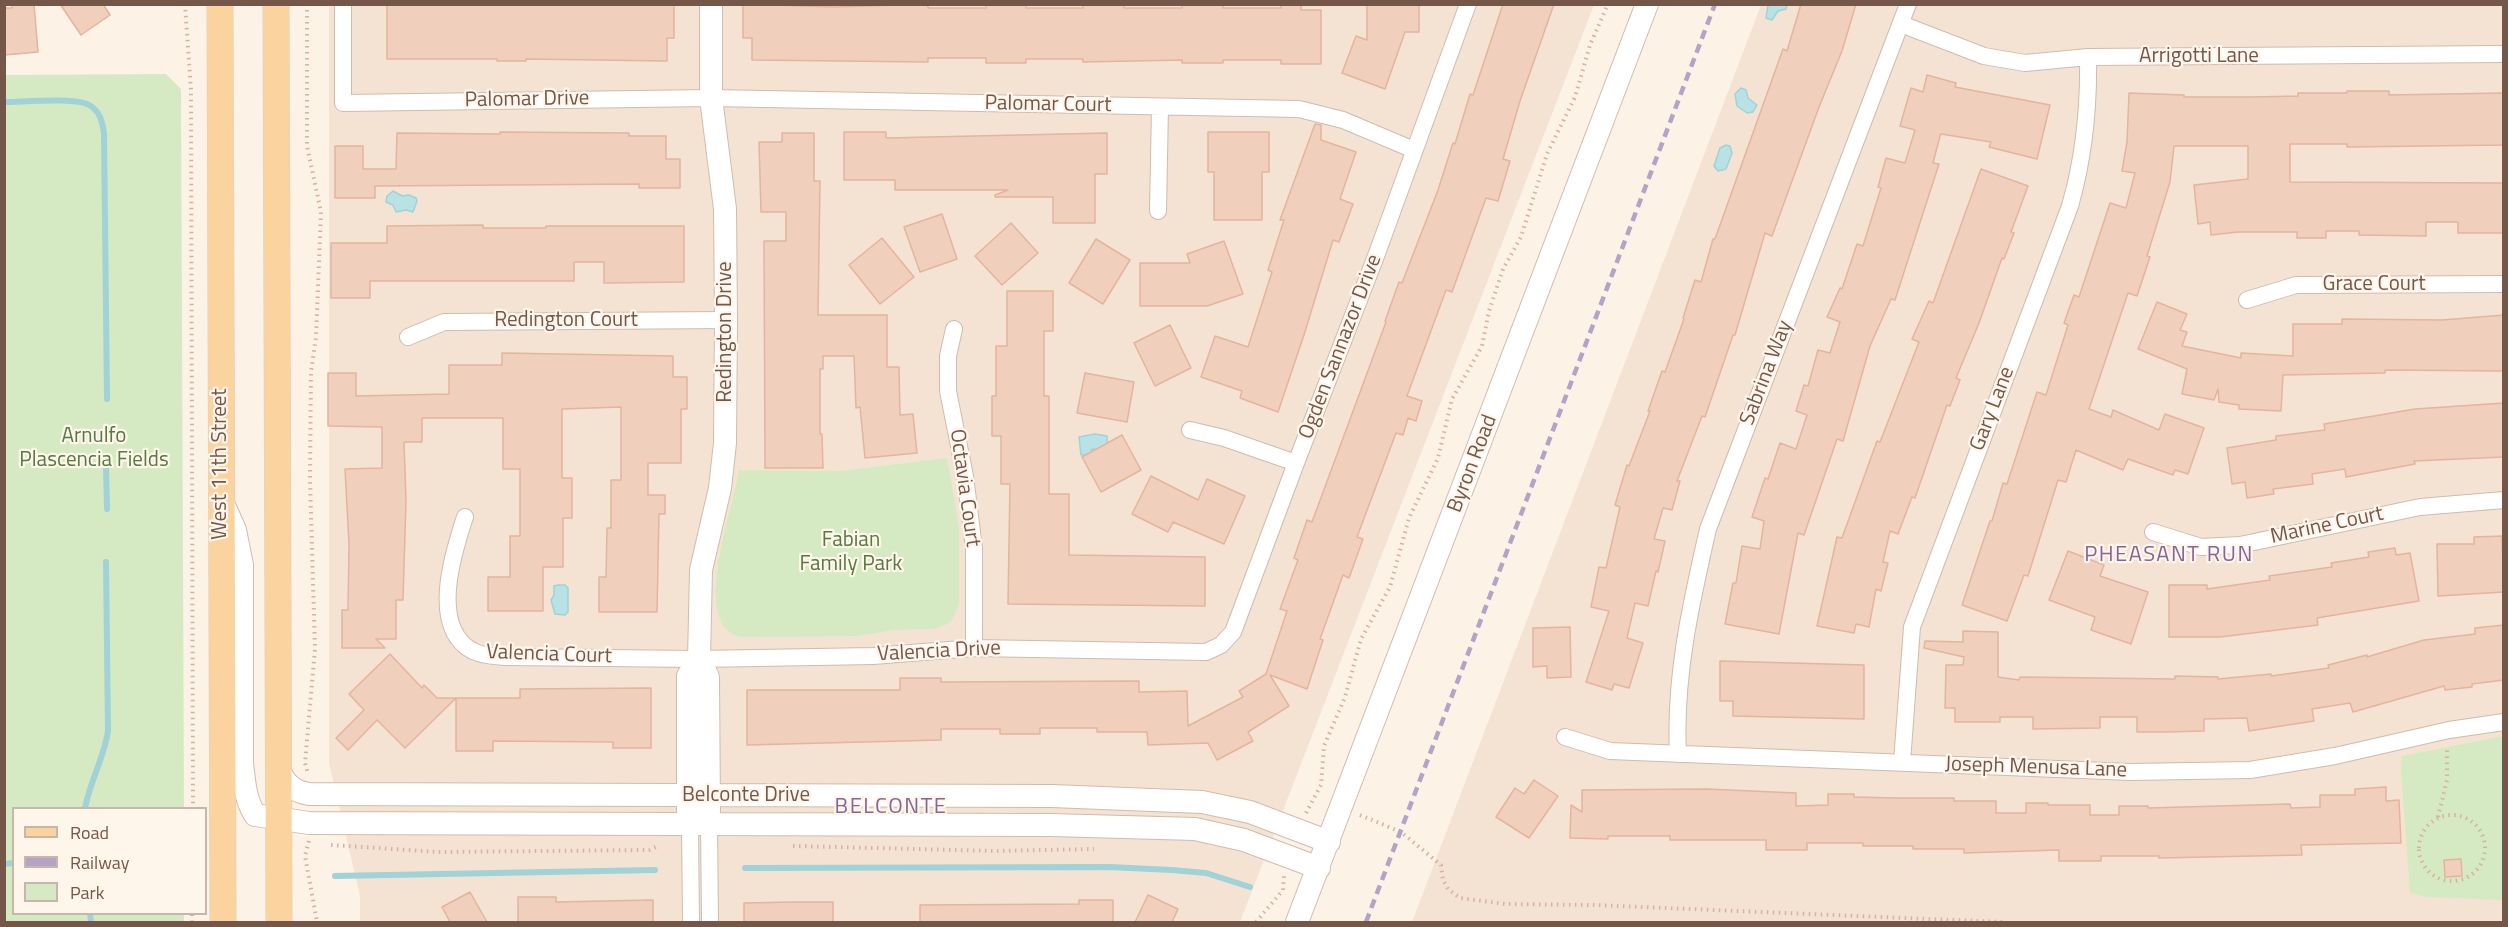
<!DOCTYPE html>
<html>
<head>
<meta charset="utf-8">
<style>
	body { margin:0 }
	#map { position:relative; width:2508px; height:927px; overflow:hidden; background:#fcf2e5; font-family:"Titillium Web",sans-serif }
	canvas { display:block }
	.frame { position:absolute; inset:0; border:6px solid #75574a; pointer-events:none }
	.legend { position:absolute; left:12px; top:807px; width:195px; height:108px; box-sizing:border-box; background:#fff6eb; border:2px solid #c8b6ab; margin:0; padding:8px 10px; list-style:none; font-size:18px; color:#75574a }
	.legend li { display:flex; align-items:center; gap:12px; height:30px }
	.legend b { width:30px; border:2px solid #c8b6ab }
</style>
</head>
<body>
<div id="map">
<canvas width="2508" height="927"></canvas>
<div class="frame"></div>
<ul class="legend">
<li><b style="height:8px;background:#fad39e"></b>Road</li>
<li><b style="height:8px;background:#b4a3c6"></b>Railway</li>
<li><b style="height:16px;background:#d5eac3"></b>Park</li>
</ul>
</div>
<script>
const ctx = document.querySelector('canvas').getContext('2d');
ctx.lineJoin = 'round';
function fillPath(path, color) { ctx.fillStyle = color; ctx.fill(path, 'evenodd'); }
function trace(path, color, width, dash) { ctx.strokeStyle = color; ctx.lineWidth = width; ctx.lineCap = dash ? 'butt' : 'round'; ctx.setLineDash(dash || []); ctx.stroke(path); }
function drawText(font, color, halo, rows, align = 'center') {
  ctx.font = font + ' "Titillium Web",sans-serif'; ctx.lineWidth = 4.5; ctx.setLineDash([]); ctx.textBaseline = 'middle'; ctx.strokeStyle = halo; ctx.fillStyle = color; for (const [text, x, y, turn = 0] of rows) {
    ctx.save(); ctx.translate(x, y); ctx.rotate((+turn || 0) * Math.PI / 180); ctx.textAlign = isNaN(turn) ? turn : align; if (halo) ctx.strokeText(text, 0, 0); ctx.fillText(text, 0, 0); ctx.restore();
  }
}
const residential = new Path2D(`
	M329,5H1594L1240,922H360V896L329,763Z
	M1761,5H2503V922H1412Z`);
const green = new Path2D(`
	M166,74L181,89L184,808H14V914H184V922H5V75Z
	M947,458L959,527V604L952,620L947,624L934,629L893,630L858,636L744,637C686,632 735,503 739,470L841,471Z
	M2503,736V900L2427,897L2410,893L2401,771L2402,756Z`);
const water = new Path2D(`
	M1768,5V4L1787,5L1786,9L1778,11L1772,20L1766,18Z
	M1741,88L1746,90L1748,98L1757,105L1753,112L1747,113L1737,106L1735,94Z
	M1726,145L1730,146L1732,153L1726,169L1718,171L1714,166L1720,148Z
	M393,191L402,196L409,195L416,198L417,201L413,212L406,210L396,212L393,205L386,202L387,196Z
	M1095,434L1107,436V443L1099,450L1092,449L1090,454L1081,455L1079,437Z
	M558,585H565L568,588V612L565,615L555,614L551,600L554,595V586Z`);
const stream = new Path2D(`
	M4,102C23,102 75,97 89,105C100,111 102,121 104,133L107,399
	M106,467L107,509
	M85,808C90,781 104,758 108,731L106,562
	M4,864L14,863
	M745,868L1109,867L1172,870L1206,873L1250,887
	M335,876L655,870
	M90,914L91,922`);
const building = new Path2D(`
	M12,4H34L38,52L4,55V8H12Z
	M60,4H103L110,15L81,35Z
	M387,4H674V38H667V61L526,59V61H497V59H387Z
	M743,4L835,7L928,4V8H986V4H1026V8H1083V4H1124V8H1182V4H1223V8H1281V4H1301V10H1321V64H1281V60H1223V63H1182V60L1083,62V59H1026V63H986V58H928V62L752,60V38H743Z
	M1367,4H1419V32H1405L1385,89L1342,73L1356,36L1367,40Z
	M1503,4H1554L1520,101L1503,159L1510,161L1498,201L1486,198L1452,292L1446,290L1407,396L1422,401L1416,421L1408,418L1403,435L1396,433L1357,537L1363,539L1349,578L1343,575L1320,639L1323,640L1307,689L1270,675L1289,706L1248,732L1253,741L1217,760L1208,743L1148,745L1147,732H1097V728H1040V734H1000V729H941V740L747,745V690H900V678H941V682L1139,681V692L1187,691L1188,726L1243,697L1239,691L1266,674L1287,611L1280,609L1298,560L1294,558L1307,520L1312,522L1386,322L1385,321L1399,282L1402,283L1438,190L1453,143L1455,144L1470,94L1473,95Z
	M1801,4H1856L1842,51L1819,107L1772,236L1765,233L1735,335H1733L1705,417L1702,416L1677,481H1680L1672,510L1663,508L1654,539L1665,541L1658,572L1656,571L1648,606L1635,603L1627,638L1643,643L1629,688L1614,684L1612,690L1586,682L1609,611L1591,607L1599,567L1606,568L1620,507L1615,505L1627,465L1629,466L1650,411H1648L1662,371L1665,372L1684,319L1683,318L1695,280L1701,282L1713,239H1715L1783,49L1787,51Z
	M1927,75L1956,83L1955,87L2050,105L2037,159L1989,147L1991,142L1941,134L1940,136L1933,163L1939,164L1895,300L1891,299L1870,346L1843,441L1837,439L1804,535L1798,533L1779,634L1725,624L1733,583H1736L1742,546L1760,549L1764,521L1752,517L1765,478L1768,479L1780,443L1796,449L1807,415L1796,411L1804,385L1808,386L1818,350L1830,353L1840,322L1827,317L1840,288L1842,289L1857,244L1863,246L1881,188L1878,187L1886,158L1905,163L1915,130L1900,126L1911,88L1923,92Z
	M2347,91H2389V95L2504,93V145L2347,147V144H2290V182L2504,183V233H2458V222H2426V236L2359,235V231H2326V238H2297V232H2238L2211,235L2210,222L2198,224L2194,185L2248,179V146H2174L2170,182L2147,256L2150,257L2137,296L2128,293L2089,409L2111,417L2113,410L2159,430L2165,414L2204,428L2188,474L2175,470L2173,475L2128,459L2123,470L2076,450L2066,482L2058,480L2028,576L2024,575L2007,621L1962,605L1990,521H1992L2003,483L2007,484L2037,392L2046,395L2068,325L2064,323L2074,295L2079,297L2110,203L2126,208L2135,173L2122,171L2127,142L2129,93L2184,95V97H2253L2298,96V93H2347Z
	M1315,124L1321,125V140L1356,152L1340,199L1353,204L1339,242L1333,240L1304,335L1278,412L1240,398L1242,391L1201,377L1215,336L1248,347L1272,272L1268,270L1284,220H1280Z
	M500,132L629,133V136H666V159H680V188H639V184L375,186V198H335V146H363V169H396L397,133L500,134Z
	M844,132H886V138L1107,133V174H1095V223H1053V197H995V195L1008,190H895V180H844Z
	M1208,132H1269V172H1262V220H1214V172H1208Z
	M782,133H814V181H820L818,315H887V367H899L900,415L913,414L917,453L865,458L860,407L856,408L854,356H823V369H820V434H822L823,468H765L764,241H786V212H761L759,142H782Z
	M1981,169L2028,186L2011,232L2014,233L2004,259L2002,258L1979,323L1956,378L1960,380L1950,406L1947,405L1915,498L1912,497L1898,534L1890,531L1883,562L1888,563L1881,591L1876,589L1869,627L1856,624L1854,633L1817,626L1837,537L1842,538L1877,441L1880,442L1919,342L1912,339L1929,301L1933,303Z
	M942,214L957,259L920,272L904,227Z
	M1011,223L1038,253L1002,285L975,256Z
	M483,225V228H546V226H684V282L604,283V262H574V281H370V298H331V243H387V226Z
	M882,238L914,277L880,304L849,265Z
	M1096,239L1130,260L1103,304L1069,283Z
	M1224,241L1243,294L1207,306H1140V263H1190L1187,254Z
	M1007,291H1053V331H1044V396H1049V494H1069V555L1205,557V606L1008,604L1010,484H1001V436H992V396H996V346H1007Z
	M2157,302L2187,314L2180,330L2187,332L2182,346L2241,358V353L2293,356V324H2342V319L2442,320L2504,315V371L2385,370V373L2283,375L2281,411L2239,409V405L2219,402L2218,389L2214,400L2182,394L2187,369L2138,349Z
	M1170,325L1191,368L1155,386L1134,343Z
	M502,353L673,356V377H687V409H681V463H648V495H665V514H659L657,612H599V577H606L607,528H611V480H621V407L562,409V478H572V518H563V567H543V611H488V577H510V536H520V469H503V418H422V442H404L406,501L403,600H396V639H376L385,648H342V610H348L349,544L345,469L382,468V427L328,426V373H356V396L449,394V365H502Z
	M1085,373L1134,382L1127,422L1077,413Z
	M2504,403V457L2414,461L2415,464L2346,477L2345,469L2312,474L2313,484L2273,489L2274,494L2247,498L2245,482L2232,484L2227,448L2276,440V436L2325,430L2324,424L2374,416L2415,409Z
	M1122,435L1141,470L1101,492L1082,457Z
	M1151,476L1198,500L1207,479L1245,496L1224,544L1173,522L1168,532L1132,514Z
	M2502,536L2504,592L2438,596L2437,544H2474V537Z
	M2395,548L2396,555L2410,553L2419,601L2317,618L2318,625L2220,637H2169V585H2207V589L2270,580L2269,576L2332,567L2331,563L2369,557L2368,552Z
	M2068,551L2104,565L2100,576L2148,592L2131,644L2091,630L2095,617L2049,600Z
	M2504,625V680L2472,684V687L2445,690L2444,686L2353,712L2350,703L2312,709L2314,721L2249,731L2247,718L2204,719V731L2166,732H2137V717H2100V728L2033,729V717H2000V722H1955V708H1945L1946,665H1963L1964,657L1924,648L1925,641L1963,642V631L1998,632V677L2019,680L2020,677L2175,679V676L2218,677V679L2271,674V676L2329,668L2328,665L2367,655V657L2424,640L2475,634V628Z
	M1570,627L1571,677L1547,678V666L1533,667V628Z
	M390,654L422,688L424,685L437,698H456L405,748L377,720L348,750L336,738L364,710L349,694Z
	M1720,661L1864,665V719L1733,716V701H1720Z
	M651,688V748H613V742L493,741V751H456V698H520V689Z
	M1534,780L1558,796L1529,838L1496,817L1515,788L1524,794Z
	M2386,787V801L2399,800L2401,843L2301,845L2302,855L2159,858V856H2101V861H2059V850L1964,853V849H1913V846H1863V843H1807V850H1766V840H1670V836H1608V839L1570,838L1571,805L1582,812V790L1707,789L1796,793V806L1828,805V794H1854V797L1898,798H1954V801H1996V813H2026V803H2048V805H2090V815H2119V806H2148V808L2290,804L2291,808L2320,807V795H2355V789Z
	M2461,859L2462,876L2445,877L2444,860Z
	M470,892L487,922H450L442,907Z
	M1148,895L1178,909L1172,922H1135Z
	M518,897H556V902L653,900V922H518Z
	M1079,900H1113V922H920V905L1079,904Z
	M794,902H833V922H744V903Z`);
const path = new Path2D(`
	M185,4L191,90L193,808
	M307,4V146L321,212L316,337L311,372L310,480L315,649L305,763L308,774
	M1306,813L1321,785L1324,746L1345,697L1361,639L1390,587L1409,518L1438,458L1452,399L1482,346L1489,311L1503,269L1521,237L1547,154L1575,97L1590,45L1608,4
	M2419 848a33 33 0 1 1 66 0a33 33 0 1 1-66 0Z
	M1360,815L1401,832L1441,865L1443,880L1448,889L1460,898L1505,904L1592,905L2004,922
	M2438,817L2447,780V748
	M309,841L305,856L317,922
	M331,845L439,852L649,850L658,846
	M793,846L996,851L1094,849
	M192,922V914
	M1256,922L1283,890L1284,876`);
const street = new Path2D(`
	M343,4V103L711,98L1299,109L1343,120L1414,150
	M1901,24L1984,56L2025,63L2088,57L2504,54
	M1158,211L1160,107
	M2247,300L2296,285L2504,284
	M954,329L948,356V391L965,476L974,548V648
	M408,337L444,322L726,320
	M1190,430L1224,438L1296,463
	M465,517C453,553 429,628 473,651C482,656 495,656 505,657L699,659L873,656L974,648L1206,652L1221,645L1233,632L1296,463L1376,256L1468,4
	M2153,532L2201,547L2240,545L2420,507L2504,500
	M1565,737L1610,751L2131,772L2250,770L2335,756L2449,730L2504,722
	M1678,754C1674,678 1691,603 1708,529L1908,4
	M1902,762L1912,627L2070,206C2084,157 2089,108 2088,57
	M690,825L691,922
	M709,825L710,922`);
const secondary = new Path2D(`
	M222,501L235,530L242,565V762C244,781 245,799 255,815L309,823L1051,825L1195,829L1244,840L1319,868
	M278,767C284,783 292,791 309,794L1052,796L1202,802L1250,812L1329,842
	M688,810V676L699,659
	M709,811L708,677L699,659L701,570L720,488L725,443L726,320L725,209L711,98V4
	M1297,922L1647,4`);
const primary = new Path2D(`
	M220,4L223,922
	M276,4L279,922`);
const rail = new Path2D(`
	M1366,922L1715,4`);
const streetNames = [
	["Arrigotti Lane",2199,57],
	["Palomar Drive",527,100,-1],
	["Palomar Court",1048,105,1],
	["Grace Court",2374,285],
	["Redington Court",566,321],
	["Redington Drive",726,332,-90],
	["Ogden Sannazor Drive",1341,347,-69],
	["Sabrina Way",1767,373,-69],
	["Gary Lane",1993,409,-69],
	["West 11th Street",221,464,-90],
	["Byron Road",1473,464,-69],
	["Octavia Court",964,488,82],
	["Marine Court",2327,526,-12],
	["Valencia Drive",939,652,-3],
	["Valencia Court",549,655,2],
	["Joseph Menusa Lane",2036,768,2],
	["Belconte Drive",746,796]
];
const parkNames = [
	["Arnulfo",94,437],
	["Plascencia Fields",94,461],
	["Fabian",851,541],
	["Family Park",851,565]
];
const neighbourhoodNames = [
	["PHEASANT RUN",2169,556],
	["BELCONTE",891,808]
];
fillPath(residential, '#f4e3d3');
fillPath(green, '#d5eac3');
fillPath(water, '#b9e2e6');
trace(water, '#a0d2d7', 1.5);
trace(stream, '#a0d2d7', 6);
fillPath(building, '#f1cfbd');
trace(building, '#e4b49d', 1.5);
trace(street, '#d0bbae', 18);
trace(secondary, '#d3bbab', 24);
trace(primary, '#d8d0cc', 27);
trace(path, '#d6b2a0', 4, [1.5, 4.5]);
trace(street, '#fff', 16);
trace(secondary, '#fff', 22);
trace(primary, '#fad39e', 26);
trace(rail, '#b4a3c6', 4.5, [9, 6]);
drawText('21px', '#75574a', '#fff6eb', streetNames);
drawText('21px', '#557a42', '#fff6eb', parkNames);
ctx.letterSpacing = '1.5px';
drawText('22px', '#856698', '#fff6eb', neighbourhoodNames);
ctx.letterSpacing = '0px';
</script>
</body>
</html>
